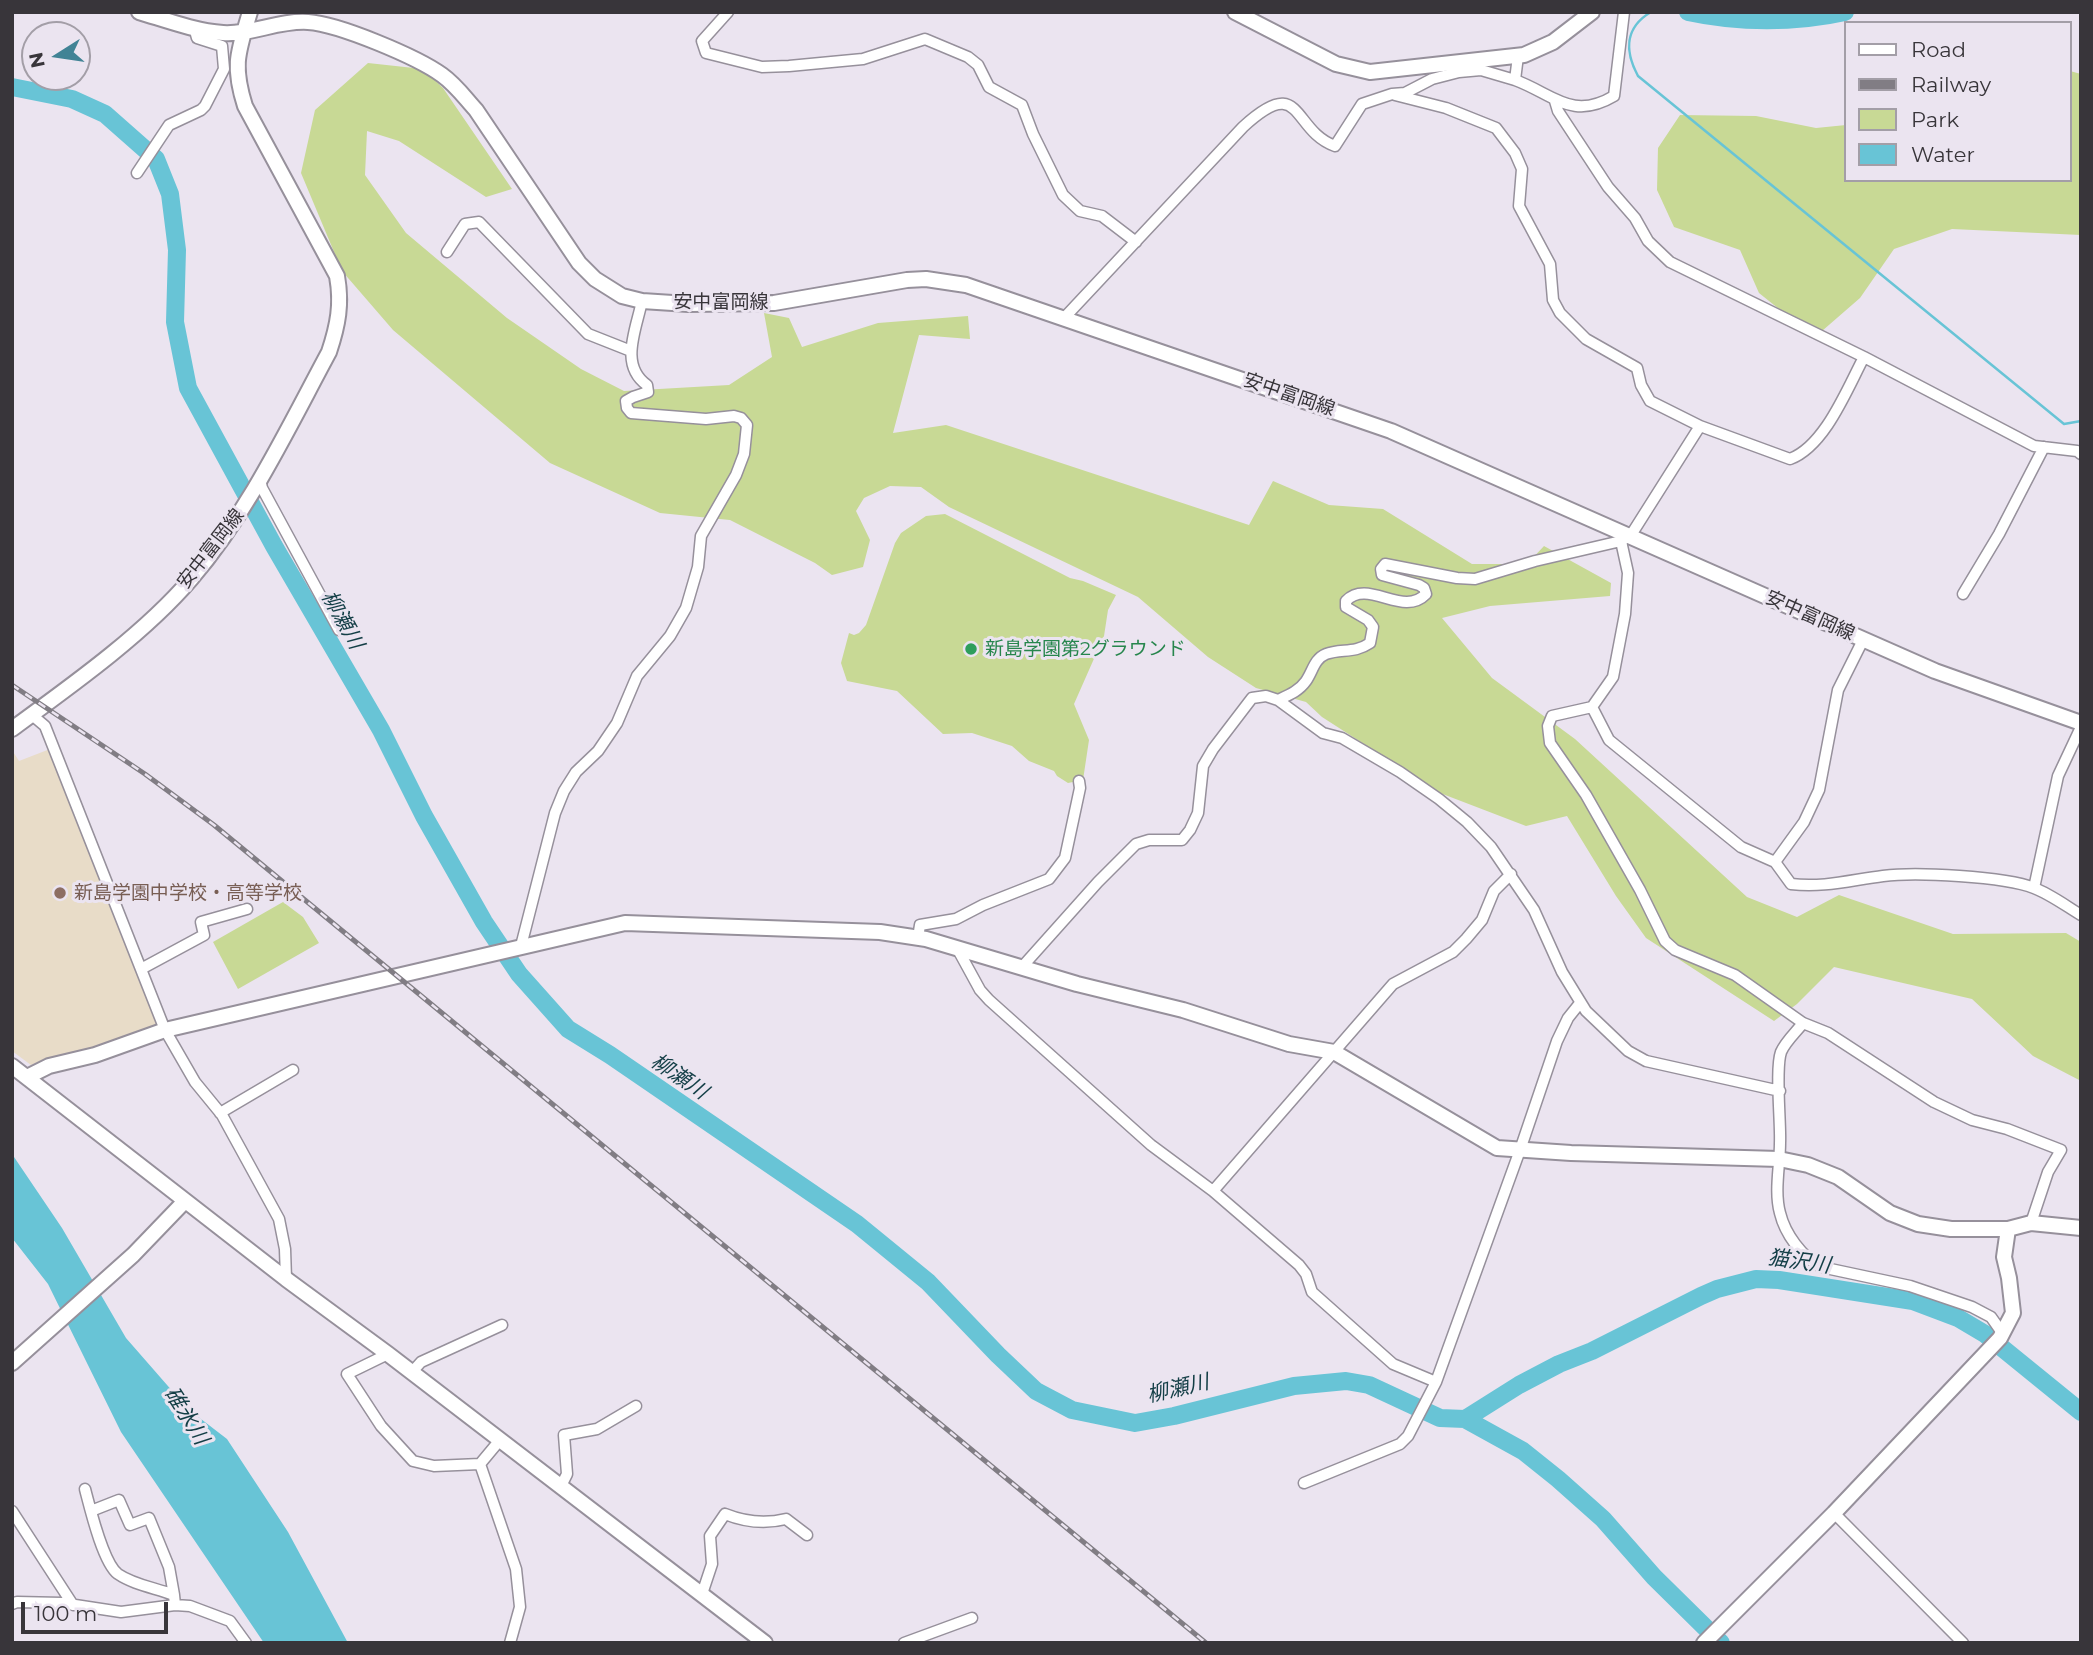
<!DOCTYPE html>
<html>
<head>
<meta charset="utf-8">
<style>
	body { margin:0 }
	#map { position:relative; width:2093px; height:1655px; overflow:hidden; background:#ebe4f0; font-family:Montserrat,sans-serif }
	canvas { display:block }
	.frame { position:absolute; inset:0; border:14px solid #38353a; pointer-events:none }
	.legend { position:absolute; left:1844px; top:21px; width:228px; height:161px; box-sizing:border-box; background:#ebe4f0; border:2px solid #a39ea7; margin:0; padding:9px 12px; list-style:none; font-size:21px; color:#38353a }
	.legend li { display:flex; align-items:center; gap:14px; height:35px }
	.legend b { width:35px; border:2px solid #a39ea7 }
	.north { position:absolute; left:21px; top:21px; width:70px; height:70px; box-sizing:border-box; background:#ebe4f0; border:2px solid #a39ea7; border-radius:50%; rotate:258deg; font-size:19px; font-weight:700; line-height:28px; text-align:center; color:#38353a }
	.north::after { content:''; display:block; margin:auto; width:24px; height:32px; background:#418395; clip-path:polygon(50% 0,100% 100%,50% 72%,0 100%) }
	.scale { position:absolute; left:21px; top:1602px; width:147px; height:32px; box-sizing:border-box; border:4px solid #38353a; border-top:0; padding-left:9px; font-size:21px; line-height:24px; white-space:nowrap; color:#38353a; -webkit-text-stroke:5px #ebe4f0; paint-order:stroke }
</style>
</head>
<body>
<div id="map">
<canvas width="2093" height="1655"></canvas>
<div class="frame"></div>
<ul class="legend">
<li><b style="height:9px;background:#fff"></b>Road</li>
<li><b style="height:9px;background:#817d84"></b>Railway</li>
<li><b style="height:19px;background:#c8d995"></b>Park</li>
<li><b style="height:19px;background:#68c4d6"></b>Water</li>
</ul>
<div class="north">N</div>
<div class="scale">100 m</div>
</div>
<script>
const ctx = document.querySelector('canvas').getContext('2d');
ctx.lineJoin = 'round';
function fillPath(path, color) { ctx.fillStyle = color; ctx.fill(path, 'evenodd'); }
function trace(path, color, width, dash) { ctx.strokeStyle = color; ctx.lineWidth = width; ctx.lineCap = dash ? 'butt' : 'round'; ctx.setLineDash(dash || []); ctx.stroke(path); }
function drawText(font, color, halo, rows, align = 'center') {
  ctx.font = font + ' Montserrat,"Noto Sans JP",sans-serif'; ctx.lineWidth = 6; ctx.setLineDash([]); ctx.textBaseline = 'middle'; ctx.strokeStyle = halo; ctx.fillStyle = color; for (const [text, x, y, turn = 0] of rows) {
    ctx.save(); ctx.translate(x, y); ctx.rotate((+turn || 0) * Math.PI / 180); ctx.textAlign = isNaN(turn) ? turn : align; if (halo) ctx.strokeText(text, 0, 0); ctx.fillText(text, 0, 0); ctx.restore();
  }
}
const education = new Path2D(`
	M50,749L159,1024L158,1027L107,1047L38,1062L31,1065L12,1051V750L19,761Z`);
const green = new Path2D(`
	M368,63L423,69L443,88L512,189L486,197L399,141L367,131L365,175L406,233L507,318L581,369L624,391L729,385L772,357L764,313L789,318L802,347L878,323L968,316L970,339L919,335L893,433L946,425L1249,525L1273,481L1329,505L1383,509L1472,564H1527L1544,546L1611,583L1610,596L1490,606L1442,618L1492,678L1575,739L1747,897L1797,917L1839,895L1953,934L2066,933L2081,942V1081L2033,1056L1972,999L1834,967L1797,1004L1774,1021L1646,938L1616,896L1567,816L1526,826L1440,793L1322,717L1306,702L1256,688L1208,657L1138,597L949,507L921,487L890,486L864,498L856,511L870,540L863,567L832,575L815,563L730,520L660,513L550,463L393,330L342,271L301,173L315,110Z
	M2070,71L2081,74V235L1952,229L1894,249L1860,298L1822,331L1799,325L1759,293L1740,250L1674,227L1657,190L1658,148L1680,115L1756,116L1816,128L1846,125V180H2070Z
	M945,514L1070,578L1083,581L1116,595L1108,610L1104,636L1074,704L1089,740L1083,780L1068,783L1057,776L1054,771L1029,761L1012,746L972,733L943,734L897,691L847,681L841,663L849,633L854,635L859,633L866,625L895,543L901,533L926,516Z
	M283,902L303,917L319,943L238,989L213,942Z`);
const water = new Path2D(`
	M12,1154L62,1228L126,1338L188,1409L227,1439L288,1532L348,1643H264L121,1432L48,1284L12,1238Z`);
const stream = new Path2D(`
	M1651,12C1624,28 1625,52 1638,76L2064,424L2081,421`);
const river = new Path2D(`
	M1688,12C1738,23 1796,23 1845,12
	M12,87L72,99L105,114L156,159L170,194L177,250L175,322L188,388L274,546L381,730L424,816L484,922L519,974L568,1029L610,1055L857,1224L928,1282L998,1355L1036,1391L1072,1410L1135,1423L1174,1416L1294,1386L1346,1381L1369,1385L1440,1418L1465,1419L1523,1451L1558,1479L1603,1519L1654,1577L1721,1643
	M1465,1419L1519,1385L1559,1364L1592,1351L1701,1296L1717,1289L1756,1279L1779,1280L1913,1301L1958,1318L1985,1334L2081,1412`);
const street = new Path2D(`
	M728,12L702,41L706,53L762,67L789,66L863,59L925,39L968,57L978,65L989,87L1022,105L1033,134L1063,195L1080,211L1102,216L1136,242
	M1518,56L1515,80C1553,94 1572,121 1614,96L1624,12
	M1395,95L1446,108L1496,128L1515,153L1522,169L1519,206L1550,264L1553,300L1560,313L1586,339L1637,368L1641,385L1650,401L1700,426
	M1555,101L1558,111L1608,187L1635,218L1648,241L1670,262L1864,357L2034,446L2077,451L2081,454
	M137,173L169,125L201,110L205,106L224,69L222,46L197,38L194,27
	M447,252L465,224L479,222L588,334L631,351
	M1065,317L1243,127C1303,72 1291,130 1335,146L1362,104L1392,94L1405,93L1432,79L1459,72L1481,70L1515,80
	M260,479L262,488L339,630
	M1621,541L1628,573L1625,614L1613,677L1592,707L1552,716L1548,726L1550,743L1586,795L1640,890L1665,941L1675,950L1735,975L1803,1023L1828,1033L1934,1102L1972,1120L2007,1129L2061,1150L2048,1172L2031,1223
	M1963,594L1999,534L2044,447
	M1278,700C1289,695 1299,691 1306,681C1313,671 1314,659 1326,654C1341,648 1354,654 1370,643L1373,627L1368,620L1346,607V601C1368,578 1403,618 1426,594L1424,588L1419,585L1382,575L1381,569L1385,564L1457,578L1475,579L1535,561L1621,541L1631,535L1700,426L1790,459C1825,446 1847,389 1864,357
	M1592,707L1609,740L1741,847L1775,862L1791,884C1823,888 1851,880 1883,876C1915,872 2004,876 2034,888C2050,894 2066,906 2081,915
	M32,715L45,726L165,1030L195,1082L222,1115L279,1219L285,1249L286,1279
	M1775,862L1804,822L1819,790L1838,690L1863,640
	M2034,888L2058,776L2081,727
	M918,938L920,925L956,919L983,905L1049,879L1065,858L1080,788L1079,781
	M521,946L555,813L564,791L576,772L598,751L617,723L637,676L670,636L686,608L698,567L701,536L736,475L744,454L747,425L741,418L734,416L706,419L631,413L627,408L626,401L633,397L648,392L647,385C619,365 636,330 642,301
	M957,948L980,990L989,1000L1151,1145L1213,1191L1299,1265L1306,1274L1312,1292L1393,1364L1436,1382
	M1022,967L1098,882L1136,844L1149,840H1182L1190,830L1198,813L1203,766L1213,749L1252,698L1266,696L1278,700L1323,733L1342,738L1400,772L1439,799L1467,822L1491,847L1534,910L1562,972L1586,1011L1628,1051L1646,1061L1780,1091
	M141,969L204,935L201,922L247,909
	M1803,1023C1797,1031 1785,1042 1781,1052C1775,1069 1781,1123 1780,1143C1780,1166 1774,1191 1780,1213C1785,1234 1802,1257 1821,1267L1910,1286L1972,1307L1991,1317L2003,1334
	M220,1113L293,1070
	M1213,1191L1393,984L1453,952L1466,939L1482,920L1494,891L1511,874
	M388,1354L347,1374L381,1426L413,1461L434,1466L480,1464L500,1440
	M412,1372L421,1362L502,1325
	M480,1464L516,1569L520,1607L510,1643
	M1304,1483L1400,1444L1408,1436L1436,1382L1520,1150L1557,1041L1568,1018L1580,1003
	M561,1486L567,1474L564,1435L597,1429L636,1406
	M85,1489C90,1508 103,1563 118,1574C134,1585 156,1588 174,1595L175,1605
	M12,1511L73,1605
	M91,1511L119,1500L130,1525L149,1518L169,1567L174,1595
	M1834,1513L1963,1643
	M702,1594L712,1564L710,1536L725,1514C745,1522 766,1524 786,1519L807,1535
	M12,1604L17,1602L62,1603L121,1612L175,1605L190,1606L230,1621L246,1643
	M904,1643L972,1618`);
const secondary = new Path2D(`
	M139,12C166,20 195,31 223,33C251,35 279,20 308,22C339,24 417,57 442,75C456,85 465,98 476,110L579,263L595,279L622,296L642,301L688,304L774,303L907,280L926,279L966,285L1391,431L1935,671L2081,723
	M1235,12L1336,64L1370,72L1524,55L1553,42L1592,12
	M12,729C71,686 144,634 191,579C249,511 287,430 329,352C338,325 342,304 337,276L245,106C232,65 238,52 250,12
	M12,1066L286,1279L388,1354L765,1643
	M27,1077L49,1066L95,1055L165,1030L625,923L880,932L926,939L1077,984L1183,1010L1289,1044L1334,1052L1497,1148L1571,1153L1779,1159L1808,1165L1838,1177L1890,1213L1918,1224L1951,1229H2008L2031,1223L2081,1228
	M12,1363L133,1255L185,1201
	M1704,1643L1834,1513L2000,1338L2013,1313L2009,1278L2004,1257L2008,1229`);
const rail = new Path2D(`
	M12,685L145,774L214,825L1206,1643`);
const markers = [
	[971,649,7,"#2e9e5b"],
	[60,893,7,"#8d6e63"]
];
const streetNames = [
	["安中富岡線",721,302],
	["安中富岡線",1289,395,19],
	["安中富岡線",211,549,-52],
	["安中富岡線",1810,616,24]
];
const leisureNames = [
	["新島学園第2グラウンド",985,649]
];
const educationNames = [
	["新島学園中学校・高等学校",74,893]
];
const waterNames = [
	["柳瀬川",342,620,61],
	["柳瀬川",679,1077,34],
	["猫沢川",1799,1262,8],
	["柳瀬川",1178,1389,-13],
	["碓氷川",186,1416,58]
];
fillPath(education, '#e8dcc8');
fillPath(green, '#c8d995');
fillPath(water, '#68c4d6');
trace(stream, '#68c4d6', 2.5);
trace(river, '#68c4d6', 18);
trace(street, '#96909b', 13);
trace(secondary, '#96909b', 18);
trace(street, '#fff', 10);
trace(secondary, '#fff', 14);
trace(rail, '#817d84', 5);
trace(rail, '#ebe4f0', 2.5, [8]);
for (const [x, y, r, color] of markers) { const dot = new Path2D(); dot.arc(x, y, r, 0, 2 * Math.PI); ctx.fillStyle = color; ctx.fill(dot); trace(dot, '#ebe4f0', 2.5); }
drawText('19px', '#38353a', '#ebe4f0', streetNames);
drawText('19px', '#27864d', '#ebe4f0', leisureNames, 'left');
drawText('19px', '#785e54', '#ebe4f0', educationNames, 'left');
drawText('italic 21px', '#133e46', '#ebe4f0', waterNames);
</script>
</body>
</html>
